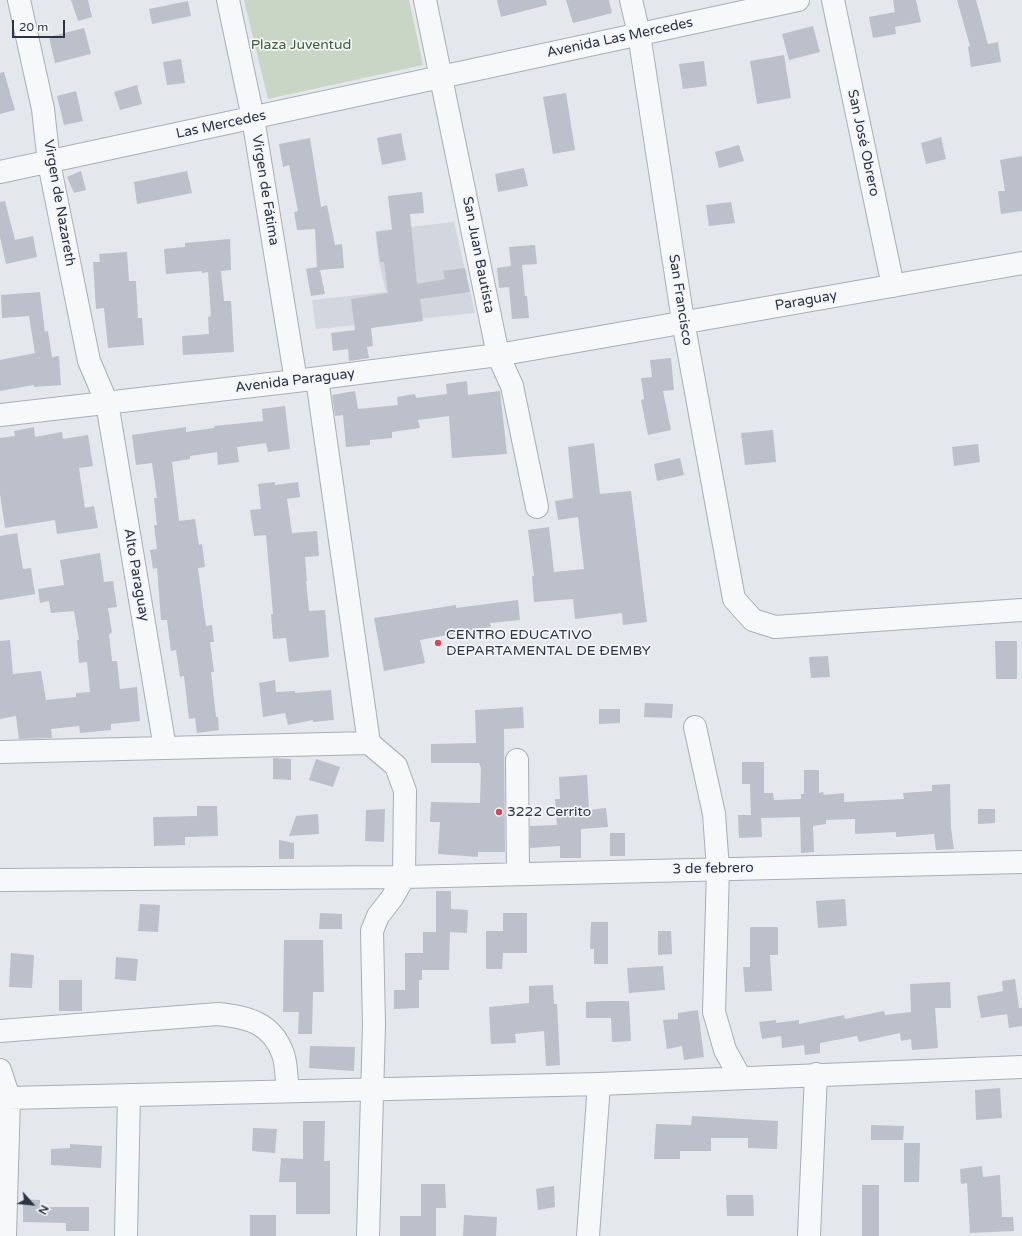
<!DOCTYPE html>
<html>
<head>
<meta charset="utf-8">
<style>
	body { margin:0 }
	#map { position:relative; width:1022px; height:1236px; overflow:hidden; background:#e4e7ec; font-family:"Varela Round",sans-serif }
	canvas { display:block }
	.north { position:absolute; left:12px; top:1184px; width:40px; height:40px; -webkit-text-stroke:3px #f4f6f9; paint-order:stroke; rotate:117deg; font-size:11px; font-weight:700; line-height:16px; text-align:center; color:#2b3445 }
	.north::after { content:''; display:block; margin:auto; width:14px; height:18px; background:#2b3445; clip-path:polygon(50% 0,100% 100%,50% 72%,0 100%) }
	.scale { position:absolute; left:12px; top:20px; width:53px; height:18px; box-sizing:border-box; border:2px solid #2b3445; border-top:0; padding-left:5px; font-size:12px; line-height:14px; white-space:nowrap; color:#2b3445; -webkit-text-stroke:3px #f4f6f9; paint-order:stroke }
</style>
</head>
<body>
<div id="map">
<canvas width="1022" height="1236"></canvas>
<div class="north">N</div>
<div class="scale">20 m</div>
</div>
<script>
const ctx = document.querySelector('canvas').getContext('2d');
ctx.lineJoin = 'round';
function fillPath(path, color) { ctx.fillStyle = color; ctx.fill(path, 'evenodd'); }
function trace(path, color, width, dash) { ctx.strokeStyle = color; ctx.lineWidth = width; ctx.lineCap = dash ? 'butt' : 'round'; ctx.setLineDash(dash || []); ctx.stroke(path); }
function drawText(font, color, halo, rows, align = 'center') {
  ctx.font = font + ' "Varela Round",sans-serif'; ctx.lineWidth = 3.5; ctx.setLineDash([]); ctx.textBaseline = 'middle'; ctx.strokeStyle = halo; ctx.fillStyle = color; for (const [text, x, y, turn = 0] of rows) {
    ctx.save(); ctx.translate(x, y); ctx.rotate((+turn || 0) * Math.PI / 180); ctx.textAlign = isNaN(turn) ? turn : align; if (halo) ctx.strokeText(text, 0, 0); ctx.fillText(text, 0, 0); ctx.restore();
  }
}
const built = new Path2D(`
	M454,222L475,313L316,329L312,300L386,292L379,262L375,231Z`);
const green = new Path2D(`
	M244,0H409L423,65L268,99Z`);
const building = new Path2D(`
	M71,0H88L92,17L78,21Z
	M497,0H546L547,5L501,17Z
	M566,0H609L612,13L573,23Z
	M893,0H916L921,22L895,27L896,34L873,38L869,17L895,12Z
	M957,0H976L988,44L998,42L1001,62L971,67L968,47L970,46Z
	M188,1L191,16L152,24L149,9Z
	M813,26L820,52L789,60L782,34Z
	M84,28L91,54L55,63L49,37Z
	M784,55L791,98L757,104L750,61Z
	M181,59L185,83L167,85L163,62Z
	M704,61L707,86L683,89L679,64Z
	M4,72L15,110L0,114V73Z
	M137,85L142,104L120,110L114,92Z
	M76,91L83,121L64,125L57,96Z
	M566,93L575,150L553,154L543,97Z
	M401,133L406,160L382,165L377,138Z
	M941,137L946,159L926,164L921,143Z
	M310,138L321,207L327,205L335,245L342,244L344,268L320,270L325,294L311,296L306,269L317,267L315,229L297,230L294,212L298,211L289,165L283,167L279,144Z
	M739,145L744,161L719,168L715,152Z
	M1022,156V211L1001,214L998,191H1005L1000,160Z
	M524,168L528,186L498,192L495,174Z
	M81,171L86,190L74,193L67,177Z
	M187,171L192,193L137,204L134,182Z
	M422,192L424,213L410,214L417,284L445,279L443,271L465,268L470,292L420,299L423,321L371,328L373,346L367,347L369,358L349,361L348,349L333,351L331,333L355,330L351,299L388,293L384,262H380L376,232L392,230L388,196Z
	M5,201L15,240L33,236L37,257L6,264L0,237V202Z
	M731,202L735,223L709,226L706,205Z
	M230,239L231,270L221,271L224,301H231L234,352L183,355L182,336L209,334L208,317L211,316L208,272L202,273V271L166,274L164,249L185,247V243Z
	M535,245L537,264L522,265L525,296H527L529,318L512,319L509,287L499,288L497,268L518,265L511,266L509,247Z
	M127,252L129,281H136L138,318H142L144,345L108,348L104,308L96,309L93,262H100L99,254Z
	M40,292L45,332L48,331L52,357L59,356L61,385L34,387V385L0,391V360L35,353L29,316L2,318L1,295Z
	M671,358L674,390L663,391L671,430L648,435L641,400L644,399L641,378L652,377L650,360Z
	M467,381L468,395L500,391L507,454L452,458L449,416L418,420L420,428L392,432V438L370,440V445L346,447L343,415L335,416L332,395L355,391L358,409L398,405L397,397L415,394L416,398L447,394L446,384Z
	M285,406L290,449L268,452L266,443L237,447L239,462L218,465L217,452L190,456V459L172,462L179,521L195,519L199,545L202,544L205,567L198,568L206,626L212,625L214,642H210L214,672H211L216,717H218L219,730L197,733L195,718L189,719L184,676L180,677L176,650L171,651L167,620H161L157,568L153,569L150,550L157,549L154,525H157L154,498H157L152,463L136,465L132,435L186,427V432L214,428V426L263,421L262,409Z
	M34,427L35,437L62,432L63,439L88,435L93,466L79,468L85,508L94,506L98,528L57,534L55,520L5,528L0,494V438L15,436L14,431Z
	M773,430L776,462L745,465L741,433Z
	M594,443L600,494L631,491L647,622L623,625L622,613L575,619L573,599L534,602L532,576H534L528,530L549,527L554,572L584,569L578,517L558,520L555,501L573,498L568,447Z
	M978,444L980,462L954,466L952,447Z
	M680,458L684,475L657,481L654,464Z
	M275,482V485L298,482L300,497L287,499L292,533L317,531L319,556L305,557L307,581H306L309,611L325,610L329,657L289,662L286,638L273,639L271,614H273L266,535L254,536L250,510L261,509L258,484Z
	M17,533L23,569L31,568L35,594L0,600V536Z
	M100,553L104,582L113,581L117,607L108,608L112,633L109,634L112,661H117L120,689L137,687L140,721L111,724V730L80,733L79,726L51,729L52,738L19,739L16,716L0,719V641L10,640L13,674L41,671L46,700L76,697V693L90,692L87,662L79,663L77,640H79L74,611L51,613L49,601L40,603L38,589L64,585L60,560Z
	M518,600L520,620L490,623L491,627L420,640L425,663L384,671L374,618L456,605V608Z
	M995,641H1017V679H996Z
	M828,656L830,677L811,678L809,657Z
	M275,680L276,692L295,691V693L331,690L334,720L313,722V720L288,725L285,713L263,717L259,683Z
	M645,703L673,704L672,718L644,717Z
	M523,707L524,728L504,729L505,852H478V857L438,854L440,822H430L431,802L480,803L481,768L479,763H431V744L476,743L475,710Z
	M599,709H620V723L599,724Z
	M273,758L291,759V780L273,779Z
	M316,759L340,767L333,787L309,780Z
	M742,762H764V793H773L774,800L801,799V794H804V770H819V793L823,792L824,795L844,793V802L904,799L903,793L932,791V785L950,784L951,828L954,849L936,850L934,834L896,837V832L855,834V819L826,820V824L813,826L814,852L801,853L800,817L761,818L762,837L739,838L738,815H751L750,784H742Z
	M587,775L589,810L606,808L608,827L581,829V858H560V846L530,848V826L557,825L555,799H560L559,777Z
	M197,806H217L218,836L185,837V845L154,846L153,817L197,816Z
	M385,809L384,842L365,841L366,810Z
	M978,809H995V823L978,824Z
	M318,814L319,834L289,836L296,816Z
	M610,833H625V856H610Z
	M279,840L294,843V859H279Z
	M436,891H451V909L468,910L467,933L450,932L449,970H422V980H419V1008L394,1009V990H405V953H423V932H436Z
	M845,899L847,926L818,928L816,901Z
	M140,904L160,905L158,932L138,931Z
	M320,913L342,914V929H319Z
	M503,913H527V953H503L502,969H486V931H503Z
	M591,922H608V964H594V949H590Z
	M750,927H778V955H770L772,991L745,992L743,967H750Z
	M658,931H671L672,954L658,955Z
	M284,940H323L324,992H313L312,1034H298L299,1012H283Z
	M11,953L34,955L32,988L9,987Z
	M116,957L138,959L136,981L115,979Z
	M663,966L665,990L629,993L627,968Z
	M1015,979L1019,1008H1022V1026L1009,1028L1007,1014L981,1018L977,996L1003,991L1002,981Z
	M59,980H82V1011H59Z
	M950,982L951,1008H935L938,1048L912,1050L911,1039L901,1041L900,1033L859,1042L857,1036L820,1043V1053L805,1055L804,1045L782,1048L781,1036L762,1039L759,1022L776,1020V1023L799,1020V1024L844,1015L845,1019L884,1011L885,1015L911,1012L910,984Z
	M553,985L554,1004H557L560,1065L546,1066L544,1031L515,1034L516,1043L491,1044L489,1007L529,1003V986Z
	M602,1001H629L631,1041L612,1042L611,1018H586V1002Z
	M698,1010L704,1057L684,1060L682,1046L667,1049L663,1020L678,1019V1013Z
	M310,1046L355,1047L354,1071L309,1068Z
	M1000,1088L1002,1118L976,1120L975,1090Z
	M692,1116L778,1121L777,1149L748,1148V1138H711V1151H680V1159H654L656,1124L691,1125Z
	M303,1121H325L324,1161H330V1214H296V1182H279L281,1158L303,1159Z
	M871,1125L904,1126L903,1140H871Z
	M253,1128L277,1129L275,1153L252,1151Z
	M904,1143H920L919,1182H904Z
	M70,1144L102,1146L101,1168L51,1165V1149L70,1148Z
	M982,1166L983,1177L1000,1175L1002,1217H1013L1014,1231L970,1233L967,1183L961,1184L960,1169Z
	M421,1184H445L446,1208H436V1236H400V1216H421Z
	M862,1185H879V1236H862Z
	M554,1186L555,1207L538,1210L536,1189Z
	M726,1195H753L754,1216H727Z
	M23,1199L40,1200V1207H89V1231H66V1223L23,1222Z
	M250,1215H276V1236H250Z
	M464,1215L497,1217L496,1236H463Z`);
const minor = new Path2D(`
	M19,0L43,109L49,163L89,361L107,403L165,748
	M228,0L253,118L296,381
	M425,0L498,355L512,386L537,507
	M631,0L639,34L683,321L734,599L753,620L775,627L1022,610
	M833,0L893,286
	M0,172L798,0
	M317,379L369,743L396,766L405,791L404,877L392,898L378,916L372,931L374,1025L368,1236
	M0,415L296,381L498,355L1022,263
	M695,727L714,814L718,869L714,1012L725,1050L740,1077
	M0,752L369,743
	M517,760L518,874
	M0,880L404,877L1022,862
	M0,1031L218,1014C248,1017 272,1023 283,1054C287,1065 286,1080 288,1091
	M0,1070L9,1098L5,1236
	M9,1098L599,1084L1022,1067
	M126,1236L129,1095
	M588,1236L599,1084
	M809,1236L816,1074`);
const markers = [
	[438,643,4,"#d1495b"],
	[499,812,4,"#d1495b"]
];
const streetNames = [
	["Avenida Las Mercedes",620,38,-12],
	["Las Mercedes",221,125,-12],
	["San José Obrero",863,143,78],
	["Virgen de Fátima",265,190,81],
	["Virgen de Nazareth",59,203,80],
	["San Juan Bautista",478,255,79],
	["San Francisco",680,300,81],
	["Paraguay",806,301,-10],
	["Avenida Paraguay",295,381,-7],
	["Alto Paraguay",136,575,80],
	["3 de febrero",713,869,-1]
];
const parkNames = [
	["Plaza Juventud",301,45]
];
const poiNames = [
	["CENTRO EDUCATIVO",446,635],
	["DEPARTAMENTAL DE ÐEMBY",446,651],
	["3222 Cerrito",507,812]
];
fillPath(built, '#d2d6de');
fillPath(green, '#c9d6c5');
fillPath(building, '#bbc0ca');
trace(minor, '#a9aeb7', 24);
trace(minor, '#f7f8fa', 22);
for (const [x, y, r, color] of markers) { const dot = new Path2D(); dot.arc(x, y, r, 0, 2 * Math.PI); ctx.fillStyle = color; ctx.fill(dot); trace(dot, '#f4f6f9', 1.5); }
drawText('14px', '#2b3445', '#f4f6f9', streetNames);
drawText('14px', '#3f6138', '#f4f6f9', parkNames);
drawText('14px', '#2b3445', '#f4f6f9', poiNames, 'left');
</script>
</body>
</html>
